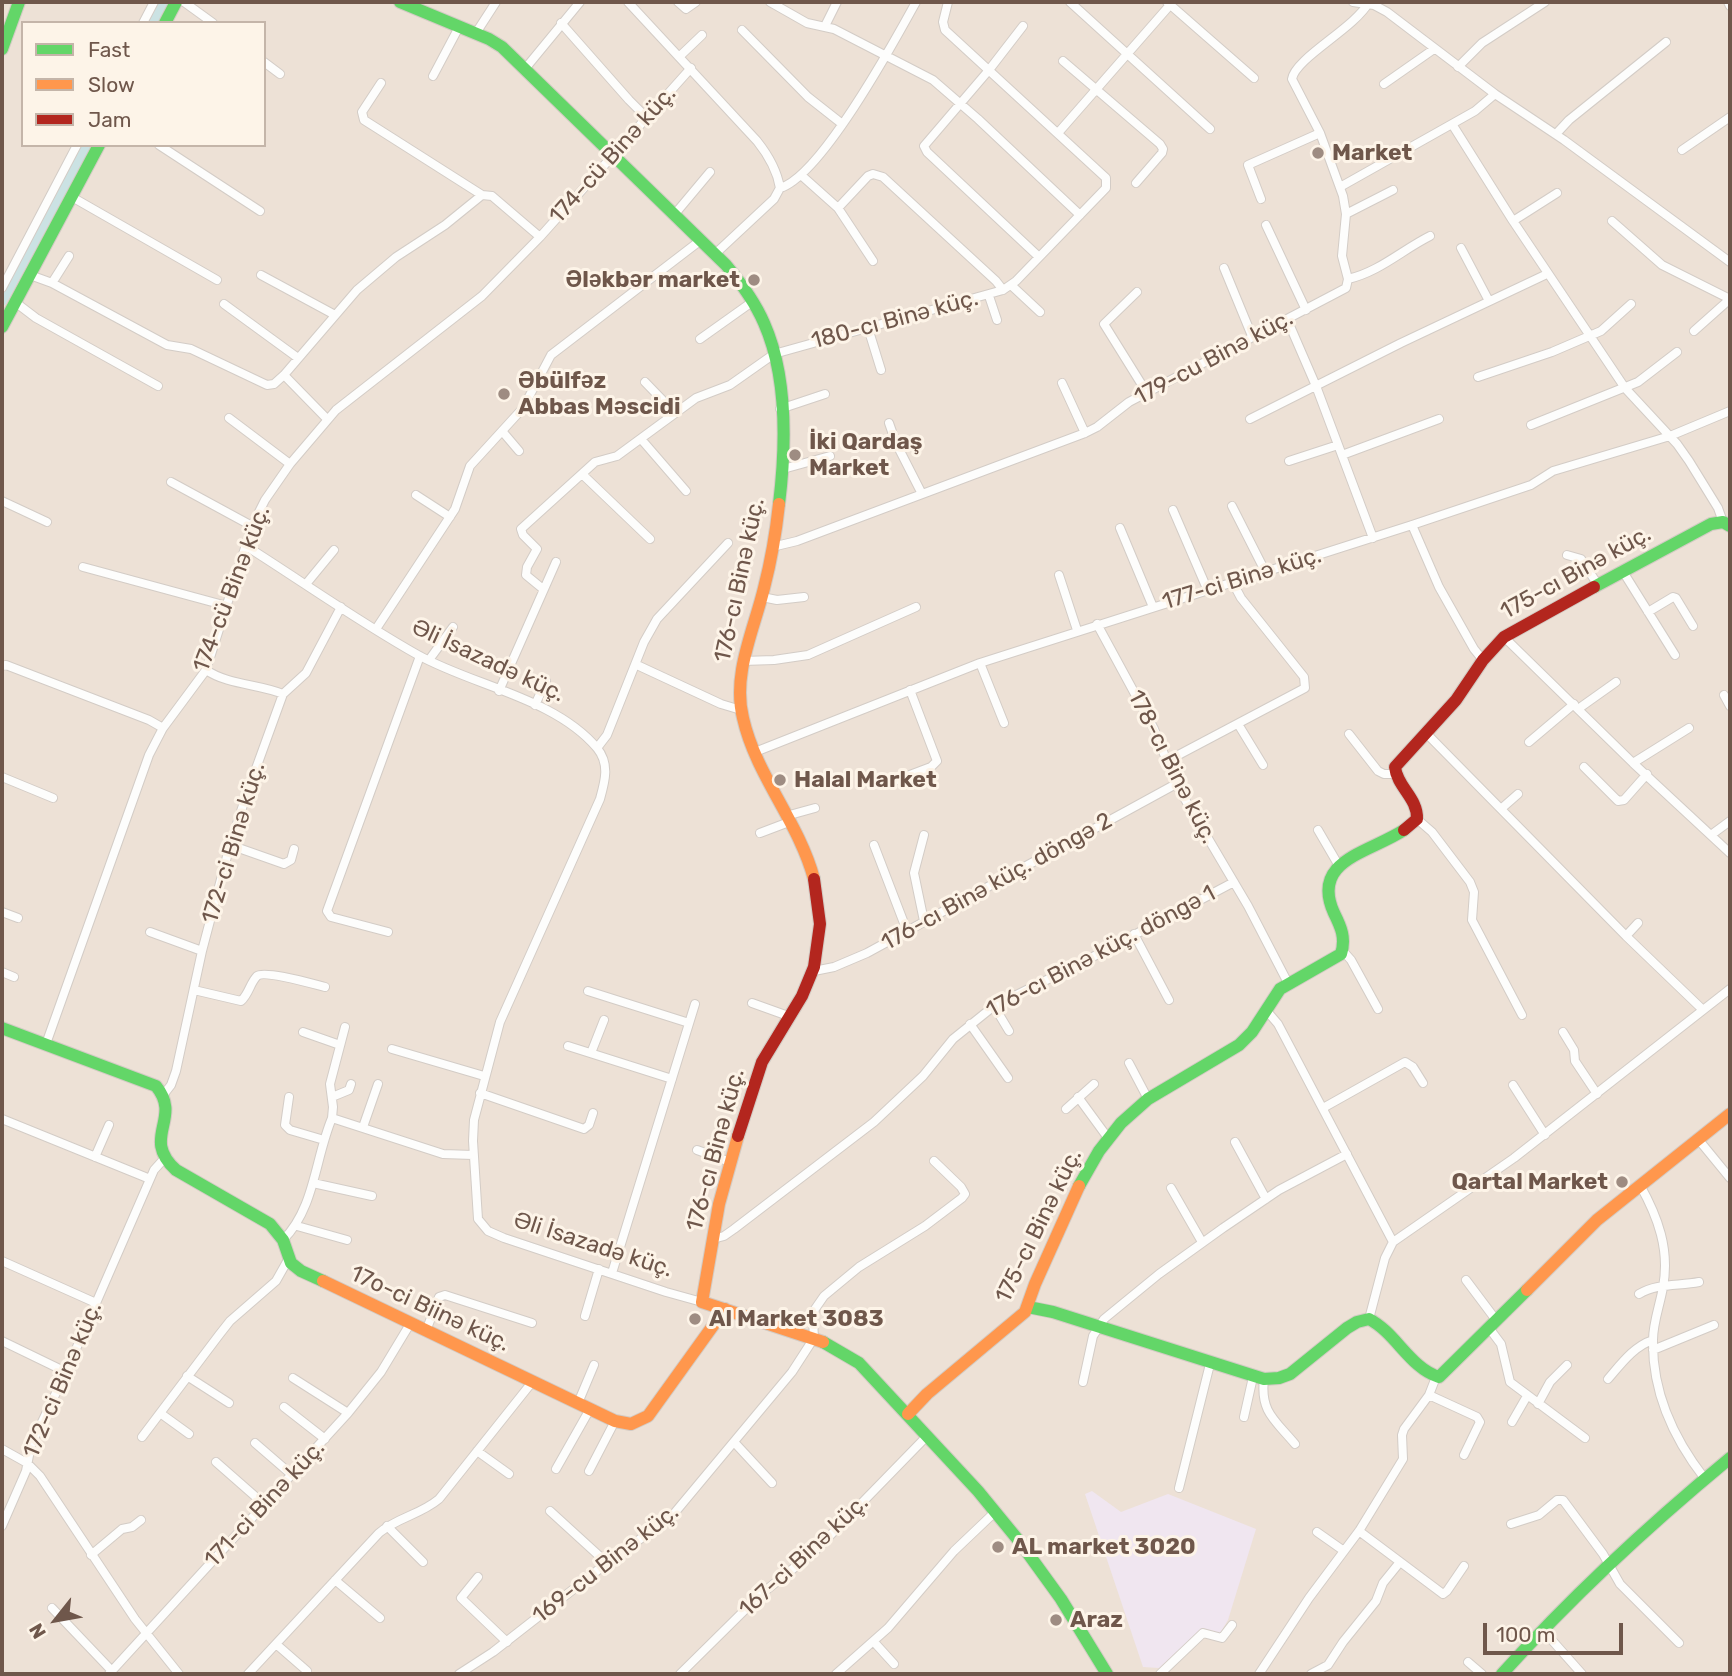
<!DOCTYPE html>
<html>
<head>
<meta charset="utf-8">
<style>
	body { margin:0 }
	#map { position:relative; width:1732px; height:1676px; overflow:hidden; background:#f4efe8; font-family:Rubik,sans-serif }
	canvas { display:block }
	.frame { position:absolute; inset:0; border:4px solid #6f574b; pointer-events:none }
	.legend { position:absolute; left:21px; top:21px; width:245px; height:126px; box-sizing:border-box; background:#fdf4e8; border:2px solid #c4b5a9; margin:0; padding:9px 12px; list-style:none; font-size:21px; color:#6f574b }
	.legend li { display:flex; align-items:center; gap:14px; height:35px }
	.legend b { width:35px; border:2px solid #c4b5a9 }
	.north { position:absolute; left:21px; top:1585px; width:70px; height:70px; -webkit-text-stroke:5px #fdf4e8; paint-order:stroke; rotate:239deg; font-size:19px; font-weight:700; line-height:28px; text-align:center; color:#6f574b }
	.north::after { content:''; display:block; margin:auto; width:24px; height:32px; background:#6f574b; clip-path:polygon(50% 0,100% 100%,50% 72%,0 100%) }
	.scale { position:absolute; left:1483px; top:1623px; width:140px; height:32px; box-sizing:border-box; border:4px solid #6f574b; border-top:0; padding-left:9px; font-size:21px; line-height:24px; white-space:nowrap; color:#6f574b; -webkit-text-stroke:5px #fdf4e8; paint-order:stroke }
</style>
</head>
<body>
<div id="map">
<canvas width="1732" height="1676"></canvas>
<div class="frame"></div>
<ul class="legend">
<li><b style="height:9px;background:#63d668"></b>Fast</li>
<li><b style="height:9px;background:#ff974d"></b>Slow</li>
<li><b style="height:9px;background:#b3261e"></b>Jam</li>
</ul>
<div class="north">N</div>
<div class="scale">100 m</div>
</div>
<script>
const ctx = document.querySelector('canvas').getContext('2d');
ctx.lineJoin = 'round';
function fillPath(path, color) { ctx.fillStyle = color; ctx.fill(path, 'evenodd'); }
function trace(path, color, width, dash) { ctx.strokeStyle = color; ctx.lineWidth = width; ctx.lineCap = dash ? 'butt' : 'round'; ctx.setLineDash(dash || []); ctx.stroke(path); }
function drawText(font, color, halo, rows, align = 'center') {
  ctx.font = font + ' Rubik,sans-serif'; ctx.lineWidth = 6; ctx.setLineDash([]); ctx.textBaseline = 'middle'; ctx.strokeStyle = halo; ctx.fillStyle = color; for (const [text, x, y, turn = 0] of rows) {
    ctx.save(); ctx.translate(x, y); ctx.rotate((+turn || 0) * Math.PI / 180); ctx.textAlign = isNaN(turn) ? turn : align; if (halo) ctx.strokeText(text, 0, 0); ctx.fillText(text, 0, 0); ctx.restore();
  }
}
const residential = new Path2D(`
	M2,2H1730V1674H2ZM23,23H264V145H23Z`);
const education = new Path2D(`
	M1092,1491L1121,1512L1168,1494L1256,1529L1228,1620L1219,1635L1203,1628L1159,1668L1143,1667L1085,1494Z`);
const canal = new Path2D(`
	M152,23L163,2
	M2,301L86,145`);
const street = new Path2D(`
	M184,2L213,23
	M628,2L757,141C769,156 777,170 780,188L774,199L715,254
	M678,2L686,9L696,2
	M770,2L807,23L834,29L933,80L978,119L1080,215
	M1070,2L1210,129
	M1167,2L1254,78
	M1353,2L1374,5L1387,12L1495,94L1564,140L1730,262
	M1728,2L1730,6
	M143,23L154,2
	M561,23L629,100L647,118
	M825,26L837,2
	M1023,26L989,70L924,146L927,152L1039,257
	M742,30L808,97L841,123
	M476,33L496,2
	M680,56L702,35
	M1063,61L1160,144L1163,149L1162,153L1136,183
	M264,62L280,74
	M1458,67L1482,43L1545,2
	M524,70L580,2
	M433,76L459,27
	M381,83L362,112L364,120L482,195
	M1384,84L1434,49
	M1452,124L1513,221L1625,388L1677,444L1689,461L1718,508L1723,522
	M1058,133L1170,5
	M1556,134L1569,120L1666,42
	M159,145L260,211
	M1682,150L1730,117
	M801,175L838,208L868,176L873,174L883,177L996,281L1003,290
	M1340,187L1475,111L1495,94
	M780,188C821,176 894,42 916,2
	M72,197L217,280
	M1261,199L1248,165L1320,133
	M838,208L873,261
	M1346,214L1393,190
	M674,215L710,172
	M1513,221L1557,193
	M1612,221L1662,265L1730,299
	M1266,225L1306,310
	M1461,248L1489,301
	M1224,268L1252,336
	M30,275L52,283L167,345L191,349L267,385L274,384L284,375L357,290L396,257L445,225L482,195L492,196L540,237
	M261,275L335,315
	M1348,279C1379,272 1402,250 1430,236
	M52,283L69,256
	M1011,285L1040,312
	M2,288L77,145
	M1137,292L1104,324L1147,393
	M989,296L997,320
	M15,302L36,318L158,386
	M224,304L298,358
	M1287,319L1316,386L1373,538
	M868,328L881,370
	M1694,331L1730,299
	M700,339L752,302
	M284,375L327,419
	M1478,377L1552,352L1601,331L1631,304
	M645,382L675,413
	M1062,383L1085,433
	M780,409L825,394
	M229,418L290,464
	M1250,419L1401,343L1547,274
	M889,423L896,443L922,494
	M1531,425L1638,382L1677,352
	M502,431L519,451
	M641,439L686,491
	M1342,455L1439,419
	M1289,461L1338,445
	M783,469L830,456
	M582,474L650,539
	M171,482L252,526
	M416,495L450,517
	M2,501L47,522
	M1232,506L1266,573
	M1173,510L1208,591
	M1412,525L1439,587L1474,649L1483,660
	M1120,528L1153,607
	M246,546C303,582 359,622 418,655C474,686 555,698 597,748C610,764 605,781 600,799L500,1022L474,1120L473,1141L478,1219L488,1231L504,1238L666,1292L702,1302
	M772,547L797,541L1085,433L1097,427L1129,402L1346,288L1348,279L1342,256L1346,214L1343,196L1320,133L1292,79C1295,58 1355,28 1369,2
	M1567,555L1581,559L1598,585
	M83,567L227,606
	M1622,570L1675,655
	M1059,575L1077,630
	M306,584L334,550
	M543,589L526,575L527,567L537,549L523,535L521,529L595,462L617,456L696,398L730,385L774,354L1003,290L1016,281L1106,188V178L945,30L943,22L948,2
	M762,597L777,600L804,597
	M1648,612L1673,597L1676,598L1693,626
	M1097,624L1154,729L1176,784L1248,906L1288,983
	M376,629L455,509L470,466L523,408L551,355L701,240
	M1504,637L1633,763L1730,853
	M429,660L453,627
	M743,661L774,660L808,655L916,607
	M980,663L1004,723
	M637,665L721,704L741,710
	M2,666L6,665L149,720L163,728
	M206,670C228,685 259,684 283,694
	M499,691L556,562
	M1724,695L1730,706
	M535,705L546,681
	M1578,709L1616,682
	M1238,724L1263,765
	M1426,733L1626,936L1703,1010
	M1349,734L1378,771L1384,774H1395
	M1529,742L1574,704
	M597,748L607,735L644,642L657,619L728,543
	M755,752L980,663L1412,525L1531,485L1553,471L1670,436L1730,411
	M1167,761L1305,688L1304,677L1241,598L1233,583
	M1633,763L1689,728
	M1584,767L1618,801L1624,800L1647,774
	M2,777L53,798
	M894,781L931,767L937,761L910,690
	M1502,808L1518,794
	M786,816L815,808
	M1417,819L1432,832L1470,882L1474,892L1472,920L1522,1015
	M1318,830L1339,866
	M760,833L789,822
	M924,835L914,873L924,921
	M1711,835L1730,821
	M230,845L284,864L291,860L294,849
	M874,845L907,931
	M2,912L18,918
	M150,932L202,951
	M388,932L331,917L327,911L420,656
	M1134,934L1169,1000
	M1626,936L1638,923
	M1343,951L1351,960L1378,1009
	M814,971L834,967L867,953L1176,784
	M2,972L14,977
	M194,990L241,1001C249,994 250,983 257,976C264,970 313,984 325,987
	M588,991L689,1023
	M752,1003L791,1017
	M994,1006L1009,1031
	M1266,1010L1278,1024L1393,1242
	M970,1024L1008,1078
	M303,1032L340,1045
	M1563,1032L1574,1050L1575,1061L1597,1094
	M46,1044L149,755L163,728L206,670L252,526L265,500L290,464L336,410L482,296L540,237L691,68
	M568,1046L672,1079
	M392,1049L484,1076
	M591,1053L604,1020
	M1129,1063L1148,1099
	M1513,1085L1545,1135
	M480,1093L584,1129L589,1125L593,1113
	M164,1094L171,1085L176,1071L202,951L230,845L246,796L283,694L306,673L341,607
	M289,1097L285,1125L290,1130L324,1140
	M332,1097L349,1090L351,1084
	M1078,1097L1108,1138
	M1323,1108L1405,1062L1413,1067L1423,1083
	M1066,1109L1094,1084
	M332,1118L333,1107L330,1084L345,1027
	M2,1119L150,1179
	M363,1127L378,1084
	M1698,1139L1730,1178
	M1235,1142L1266,1199
	M697,1150L730,1162
	M95,1157L109,1125
	M313,1183L372,1196
	M1640,1185C1658,1217 1670,1250 1663,1287C1660,1305 1653,1322 1653,1340C1652,1393 1673,1438 1705,1479
	M1171,1188L1202,1242
	M297,1226L347,1240
	M713,1239L724,1236L734,1229L874,1122L923,1076L953,1039L994,1006L1085,961L1234,882
	M283,1240C315,1208 315,1158 332,1118L443,1154L473,1155
	M2,1261L96,1303
	M612,1273L695,1004
	M1466,1280L1496,1320
	M1639,1294C1657,1283 1678,1286 1699,1282
	M585,1316L599,1269
	M1369,1319L1385,1258L1393,1242L1514,1158L1730,989
	M1489,1328L1501,1344L1510,1382L1585,1438
	M426,1331L439,1297L445,1295L532,1323
	M2,1341L66,1372
	M1653,1350L1714,1325
	M187,1376L229,1403
	M293,1378L348,1413
	M1264,1379C1260,1412 1275,1420 1295,1444
	M1608,1379C1621,1364 1634,1346 1653,1340
	M1083,1382L1093,1336L1104,1319L1159,1274L1223,1228L1279,1190L1347,1154
	M1429,1395L1477,1417L1480,1422L1464,1455
	M578,1403L594,1365
	M1538,1404L1550,1382L1567,1365
	M284,1407L325,1439
	M160,1413L189,1434
	M1244,1417L1253,1377
	M1512,1422L1527,1396
	M142,1437L219,1335L230,1321L276,1281L289,1258
	M734,1442L772,1483
	M255,1443L292,1475
	M2,1449L27,1463L40,1476L135,1619L179,1674
	M477,1451L509,1474
	M216,1462L265,1505
	M556,1469L590,1409
	M589,1471L615,1421
	M1179,1488L1210,1364
	M550,1511L607,1563
	M1511,1524L1539,1515L1557,1500H1563L1603,1554L1620,1584L1679,1643
	M2,1526L26,1471L31,1445L66,1372L154,1170L163,1160
	M387,1526L423,1562
	M1359,1531L1443,1594L1447,1591L1464,1566
	M1317,1532L1344,1551
	M91,1555L122,1529L132,1527L141,1520
	M478,1577L461,1598L507,1642
	M335,1580L380,1618
	M52,1608L112,1671
	M1542,1629L1582,1674
	M874,1642L894,1664
	M276,1644L307,1671
	M1468,1662L1482,1674
	M109,1674L348,1413L381,1372L410,1324
	M248,1674L379,1533C398,1517 420,1515 439,1499L533,1381
	M459,1674L493,1652L607,1563L672,1516L792,1372L814,1338L813,1320L815,1309L824,1296L859,1267L925,1226L962,1198L965,1194L961,1187L934,1161
	M680,1674L760,1595L814,1552L927,1436
	M836,1674L888,1628L954,1551L995,1512
	M1160,1674L1203,1633L1222,1638L1232,1625
	M1259,1674L1309,1598L1359,1531L1403,1459L1402,1435L1404,1429L1429,1395L1436,1377
	M1311,1674L1328,1665L1343,1642L1376,1601L1383,1583L1400,1562`);
const fast = new Path2D(`
	M400,2L489,39L502,47L726,265C741,283 755,302 764,323C788,377 786,447 779,504
	M165,23L176,2
	M2,49L19,2
	M2,327L99,145
	M1594,587L1711,524L1723,522L1730,526
	M2,1028L156,1086C183,1119 140,1137 176,1170L270,1224L283,1240L291,1263L301,1271L323,1281
	M1079,1186L1099,1151L1121,1123L1148,1099L1239,1045L1252,1032L1280,989L1341,954C1346,938 1341,927 1334,913C1310,860 1369,853 1404,830
	M1028,1307L1053,1312L1264,1379L1279,1378L1290,1374L1347,1328L1357,1322L1369,1319C1396,1333 1410,1368 1439,1377L1527,1290
	M823,1342L859,1363L978,1491L1019,1541L1061,1599L1107,1674
	M1502,1674C1572,1596 1649,1525 1730,1458`);
const slow = new Path2D(`
	M779,504C776,532 771,561 764,588C754,630 732,674 743,718C756,776 799,822 814,879
	M738,1136L719,1204L702,1302L823,1342
	M323,1281L615,1421L631,1424L648,1416L725,1309
	M1527,1290L1597,1220L1730,1114
	M908,1414L927,1394L1025,1312L1035,1284L1079,1186`);
const jam = new Path2D(`
	M1404,830L1417,819C1418,798 1397,787 1395,767L1456,700L1483,660L1504,637L1594,587
	M738,1136L762,1062L802,996L814,967L820,924L814,879`);
const markers = [
	[1318,153,7,"#9e8c82"],
	[754,280,7,"#9e8c82"],
	[504,394,7,"#9e8c82"],
	[795,455,7,"#9e8c82"],
	[780,780,7,"#9e8c82"],
	[1622,1182,7,"#9e8c82"],
	[695,1319,7,"#9e8c82"],
	[998,1547,7,"#9e8c82"],
	[1056,1620,7,"#9e8c82"]
];
const poiNames = [
	["Market",1332,153],
	["Ələkbər market",740,280,"right"],
	["Əbülfəz",518,381],
	["Abbas Məscidi",518,407],
	["İki Qardaş",809,442],
	["Market",809,468],
	["Halal Market",794,780],
	["Qartal Market",1608,1182,"right"],
	["Al Market 3083",709,1319],
	["AL market 3020",1012,1547],
	["Araz",1070,1620]
];
const streetNames = [
	["174-cü Binə küç.",613,155,-48],
	["180-cı Binə küç.",895,320,-15],
	["179-cu Binə küç.",1214,358,-28],
	["175-cı Binə küç.",1576,573,-29],
	["177-ci Binə küç.",1242,579,-17],
	["176-cı Binə küç.",740,580,-78],
	["174-cü Binə küç.",232,589,-69],
	["Əli İsazadə küç.",488,661,25],
	["178-cı Binə küç.",1172,767,63],
	["172-ci Binə küç.",234,843,-73],
	["176-cı Binə küç. döngə 2",997,882,-29],
	["176-cı Binə küç. döngə 1",1101,952,-28],
	["176-cı Binə küç.",716,1150,-75],
	["175-cı Binə küç.",1039,1226,-64],
	["Əli İsazadə küç.",593,1245,18],
	["17o-ci Biinə küç.",430,1309,25],
	["172-ci Binə küç.",63,1380,-67],
	["171-ci Binə küç.",265,1504,-47],
	["167-ci Binə küç.",804,1556,-43],
	["169-cu Binə küç.",606,1564,-38]
];
fillPath(residential, '#ede1d6');
fillPath(education, '#f0e6f0');
trace(canal, '#cbe2e3', 10);
trace(street, '#d3ccc6', 10);
trace(fast, '#d3cbc4', 14);
trace(slow, '#d3cbc4', 14);
trace(jam, '#d3cbc4', 14);
trace(street, '#fdfdfc', 8);
trace(fast, '#63d668', 12);
trace(slow, '#ff974d', 12);
trace(jam, '#b3261e', 12);
for (const [x, y, r, color] of markers) { const dot = new Path2D(); dot.arc(x, y, r, 0, 2 * Math.PI); ctx.fillStyle = color; ctx.fill(dot); trace(dot, '#fdf4e8', 2.5); }
drawText('bold 23px', '#6f574b', '#fdf4e8', poiNames, 'left');
drawText('23px', '#6f574b', '#fdf4e8', streetNames);
</script>
</body>
</html>
